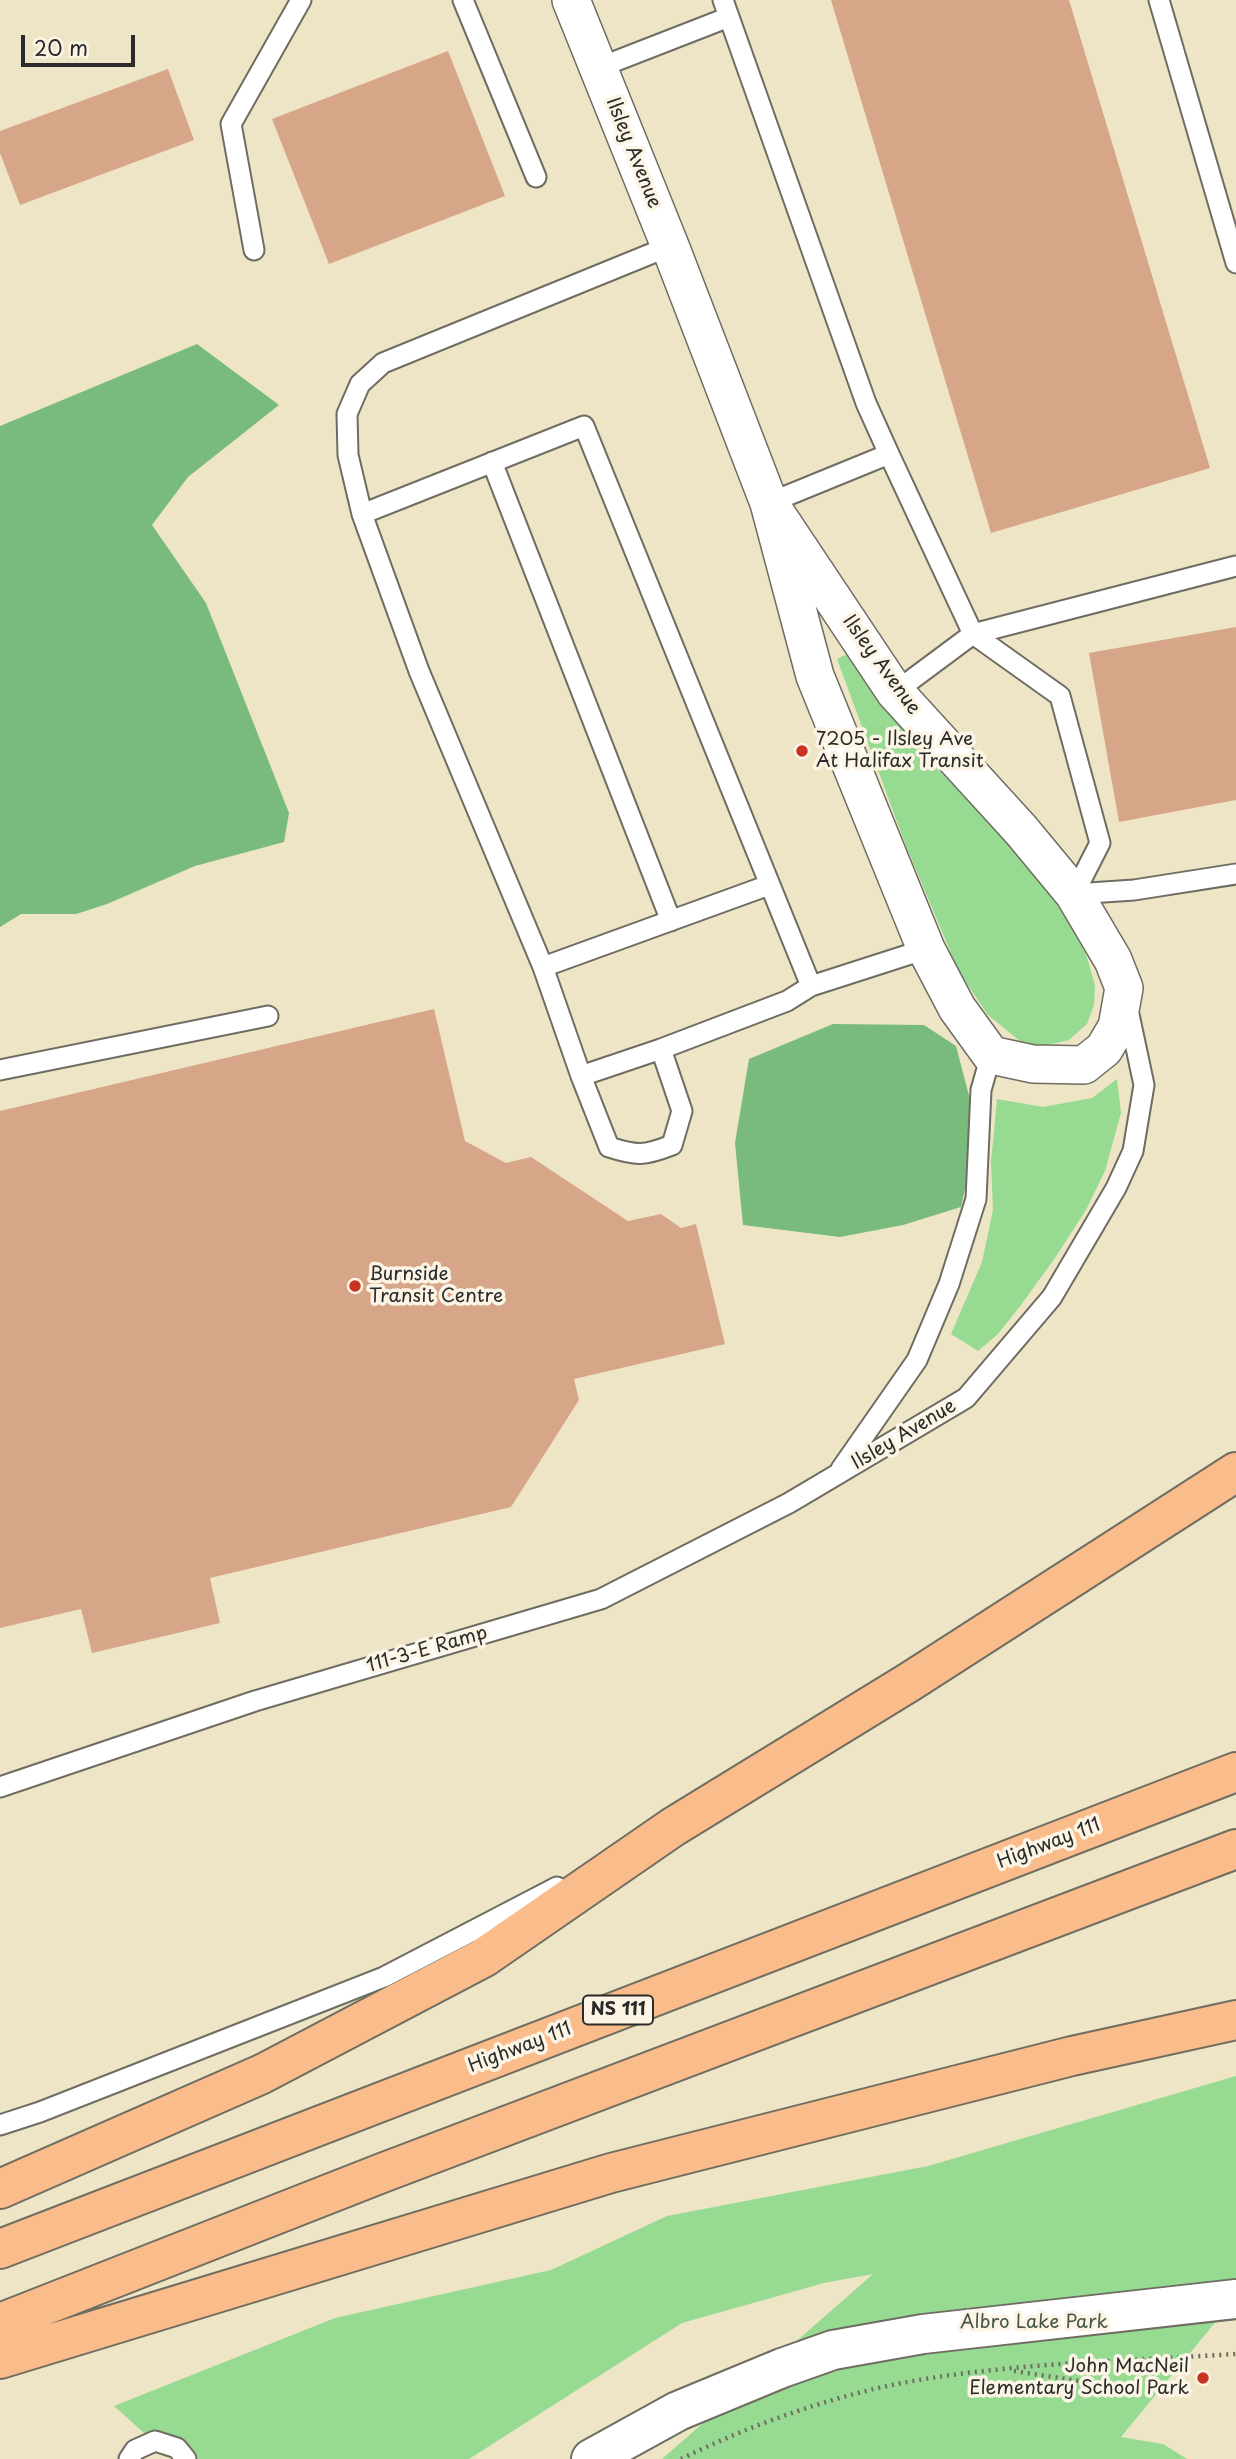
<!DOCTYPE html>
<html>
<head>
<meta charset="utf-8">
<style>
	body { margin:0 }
	#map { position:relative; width:1236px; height:2459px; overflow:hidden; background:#ede5c6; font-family:"Playpen Sans",sans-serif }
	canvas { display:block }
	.scale { position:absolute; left:21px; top:35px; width:114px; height:32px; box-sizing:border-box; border:4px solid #2b2b2b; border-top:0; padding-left:9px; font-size:21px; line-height:24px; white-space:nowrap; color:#2b2b2b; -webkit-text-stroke:5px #fcf5e5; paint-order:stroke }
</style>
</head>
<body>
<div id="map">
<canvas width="1236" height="2459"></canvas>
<div class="scale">20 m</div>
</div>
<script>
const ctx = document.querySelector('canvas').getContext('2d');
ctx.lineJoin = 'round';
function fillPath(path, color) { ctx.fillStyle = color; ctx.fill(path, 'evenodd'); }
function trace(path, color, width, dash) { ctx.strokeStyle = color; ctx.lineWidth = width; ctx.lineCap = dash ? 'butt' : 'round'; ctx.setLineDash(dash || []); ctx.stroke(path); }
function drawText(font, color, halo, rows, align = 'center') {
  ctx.font = font + ' "Playpen Sans",sans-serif'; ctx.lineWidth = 7; ctx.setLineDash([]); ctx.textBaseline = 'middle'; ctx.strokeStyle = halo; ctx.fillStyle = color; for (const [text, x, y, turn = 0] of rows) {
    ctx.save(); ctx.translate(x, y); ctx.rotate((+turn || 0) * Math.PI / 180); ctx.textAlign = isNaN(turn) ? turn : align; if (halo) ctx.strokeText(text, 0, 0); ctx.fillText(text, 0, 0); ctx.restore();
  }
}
const green = new Path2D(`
	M847,654L921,753L1003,833L1063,913L1086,954L1095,985L1094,1005L1087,1024L1069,1040L1043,1046L1021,1042L988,1015L959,972L906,846L837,659Z
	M1117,1079L1121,1113L1105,1171L1086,1210L1055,1258L1021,1305L998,1334L978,1351L951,1334L982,1262L993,1210L991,1162L997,1099L1043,1107L1092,1098Z
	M1236,2076V2297L1121,2437L1163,2444L1187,2459H662L873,2274L824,2283L682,2323L469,2459H173L114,2406L335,2318L551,2270L667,2216L928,2166Z`);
const forest = new Path2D(`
	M197,344L279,405L188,477L152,525L206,603L289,813L284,842L195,866L107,904L76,914H21L0,927V426Z
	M833,1024L924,1025L956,1046L978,1130L961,1207L903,1225L840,1237L743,1225L735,1143L749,1059Z`);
const building = new Path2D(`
	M831,0H1069L1210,468L991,533Z
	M448,51L505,196L329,264L272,119Z
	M168,69L194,140L20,205L0,153V131Z
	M1236,627V800L1119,822L1089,653Z
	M434,1009L465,1141L506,1163L531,1157L628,1221L661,1214L681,1228L696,1224L725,1344L574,1379L579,1400L511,1507L210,1578L220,1623L92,1653L81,1609L0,1628V1111Z`);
const path = new Path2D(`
	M1014,2371L1132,2389
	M681,2459C746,2427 821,2400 892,2385C1001,2363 1124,2361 1236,2354`);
const service = new Path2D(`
	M463,0L536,177
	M723,0L866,403L889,454L973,634L1060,696L1100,843L1074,894
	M1159,0L1236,263
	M598,68L729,17
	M670,246L383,363L360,384L347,414L348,455L362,514L419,671L543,967L581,1076L661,1049L787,1001L811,986L926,949
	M254,250L231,124L301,0
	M492,462L671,921
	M769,503L889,454
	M362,514L584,426L811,986
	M895,692L973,634L1236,566
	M1074,894L1134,890L1236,874
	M543,967L769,885
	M0,1070L268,1016
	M581,1076L609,1147C637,1156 644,1156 672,1145L682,1111L661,1049
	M841,1469L917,1360L949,1284L976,1199L981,1090L991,1055
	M0,1787L255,1701L601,1599L789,1503L966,1398L1052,1297L1116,1188L1133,1151L1144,1085L1128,1010
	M0,2125L40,2112L384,1977L557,1887
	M129,2459L135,2450L155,2441L177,2448L186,2459`);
const minor = new Path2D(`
	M571,0L670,246L769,503L815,676L926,949L957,1008L991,1055L1033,1064L1084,1065L1104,1049L1117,1027L1124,988L1113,960L1074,894L1021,830L895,692L769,503`);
const tertiary = new Path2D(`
	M591,2459L678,2411L782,2368L833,2350L923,2334L1236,2299`);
const motorway = new Path2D(`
	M0,2189L262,2074L483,1958L673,1827L911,1681L1236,1472
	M0,2249L1236,1772
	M0,2323L382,2173L1236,1849
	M0,2359L611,2173L1072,2056L1236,2020`);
const markers = [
	[802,751,7,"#c8321e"],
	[355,1286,7,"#c8321e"],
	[1203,2378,7,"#c8321e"]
];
const shields = [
	[618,2010,70]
];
const shieldNames = [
	["NS 111",618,2010]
];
const streetNames = [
	["Ilsley Avenue",633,153,68],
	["Ilsley Avenue",881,665,54],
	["Ilsley Avenue",904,1435,-31],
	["111-3-E Ramp",427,1650,-16],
	["Highway 111",1049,1844,-21],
	["Highway 111",520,2048,-21]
];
const poiNames = [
	["7205 - Ilsley Ave",816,740],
	["At Halifax Transit",816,762],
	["Burnside",369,1275],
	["Transit Centre",369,1297],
	["John MacNeil",1189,2367,"right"],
	["Elementary School Park",1189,2389,"right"]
];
const parkNames = [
	["Albro Lake Park",1034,2323]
];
fillPath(green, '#97db93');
fillPath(forest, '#79bb7d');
fillPath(building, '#d7a689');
trace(service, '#6f6c61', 23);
trace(minor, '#6f6c61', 40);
trace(tertiary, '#6f6c61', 42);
trace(motorway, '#6f6c61', 42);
trace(path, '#6f6c61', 4.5, [2, 5]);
trace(service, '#fff', 19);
trace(minor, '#fff', 37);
trace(tertiary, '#fff', 38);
trace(motorway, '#f9bc8a', 38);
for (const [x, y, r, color] of markers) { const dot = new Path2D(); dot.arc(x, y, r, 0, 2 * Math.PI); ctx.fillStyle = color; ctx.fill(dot); trace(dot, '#fcf5e5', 2.5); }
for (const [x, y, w] of shields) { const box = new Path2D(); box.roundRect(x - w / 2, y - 14.5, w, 29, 5); ctx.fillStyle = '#fcf5e5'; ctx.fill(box); trace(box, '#2b2b2b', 2); }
drawText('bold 18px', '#2b2b2b', null, shieldNames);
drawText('19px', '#2b2b2b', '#fcf5e5', streetNames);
drawText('19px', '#2b2b2b', '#fcf5e5', poiNames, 'left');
drawText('19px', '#465745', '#fcf5e5', parkNames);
</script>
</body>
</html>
